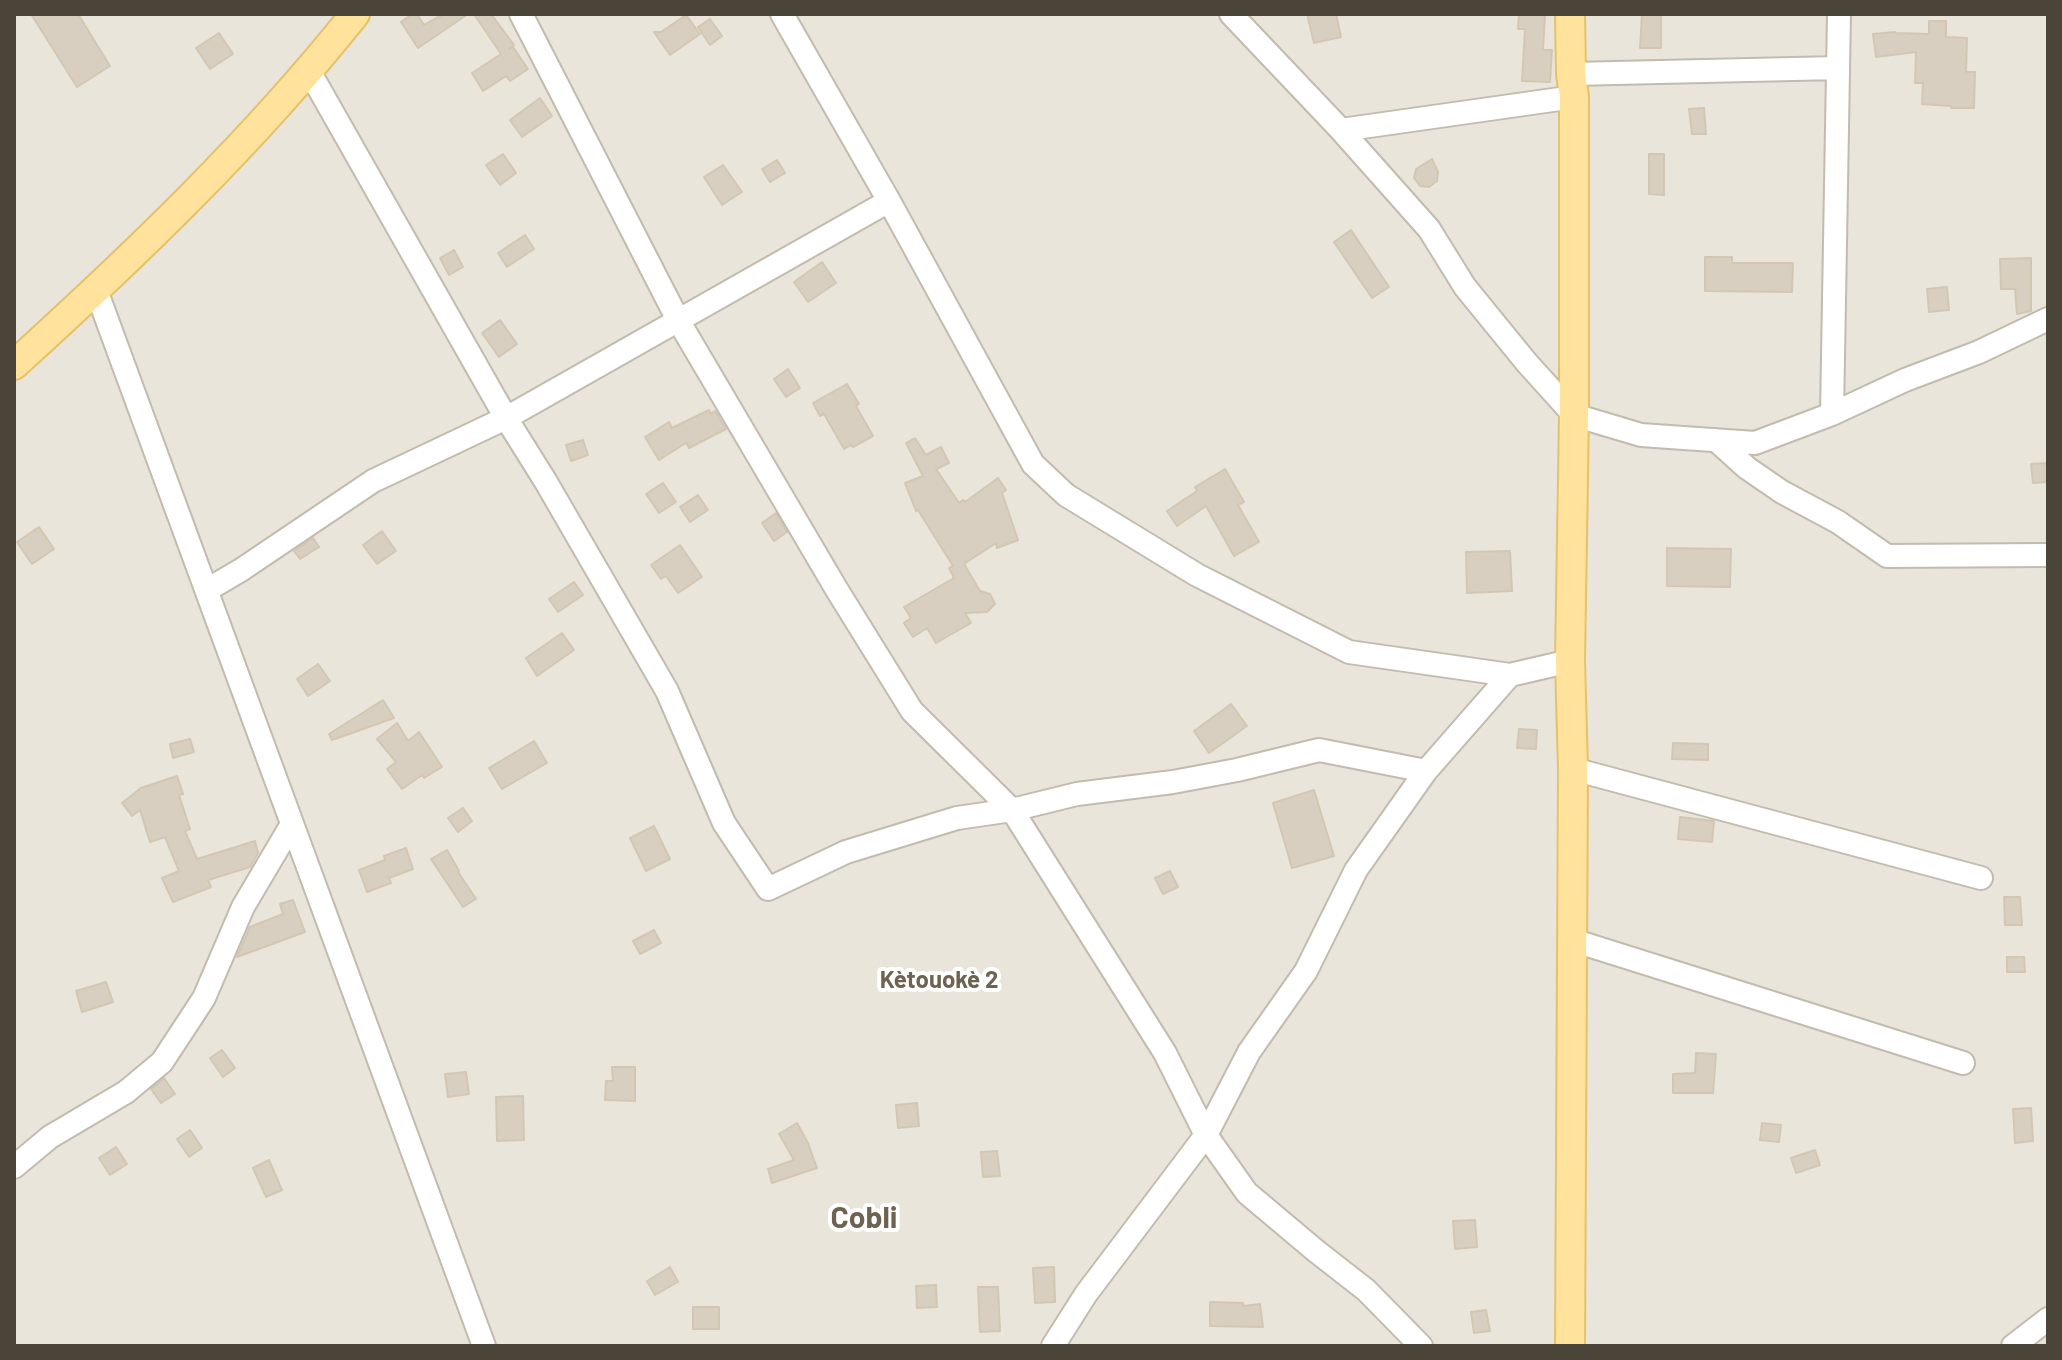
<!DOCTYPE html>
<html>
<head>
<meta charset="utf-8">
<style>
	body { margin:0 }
	#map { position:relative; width:2062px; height:1360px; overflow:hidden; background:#f6f3ec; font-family:Barlow,sans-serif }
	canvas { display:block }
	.frame { position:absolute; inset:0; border:16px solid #4b4439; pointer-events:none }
</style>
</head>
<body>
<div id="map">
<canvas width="2062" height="1360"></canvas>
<div class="frame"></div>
</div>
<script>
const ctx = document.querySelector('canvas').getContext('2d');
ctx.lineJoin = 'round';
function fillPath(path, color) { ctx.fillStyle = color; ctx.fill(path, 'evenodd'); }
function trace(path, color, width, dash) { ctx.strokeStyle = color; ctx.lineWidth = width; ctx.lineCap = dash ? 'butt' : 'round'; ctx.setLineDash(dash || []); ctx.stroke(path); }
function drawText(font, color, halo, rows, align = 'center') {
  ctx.font = font + ' Barlow,sans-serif'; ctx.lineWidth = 8; ctx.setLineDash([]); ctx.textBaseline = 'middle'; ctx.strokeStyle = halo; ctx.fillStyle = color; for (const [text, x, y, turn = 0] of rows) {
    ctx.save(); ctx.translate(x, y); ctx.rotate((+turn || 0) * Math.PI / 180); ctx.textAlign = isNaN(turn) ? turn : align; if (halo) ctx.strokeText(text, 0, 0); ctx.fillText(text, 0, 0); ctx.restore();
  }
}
const residential = new Path2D(`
	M14,14H2048V1346H14Z`);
const building = new Path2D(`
	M31,14H78L110,66L77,87Z
	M412,14H417L424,25L444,14H468L418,48L401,22Z
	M474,14H491L514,45L509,49L513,47L528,69L510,81L506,76L483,91L472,73L501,54Z
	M1307,14H1336L1341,37L1314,43Z
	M1519,14L1545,15L1543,50H1552L1550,82L1522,81L1525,29H1518Z
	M1642,14H1661V48H1640Z
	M686,15L700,34L670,55L654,32H661Z
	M710,19L722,36L710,45L698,27Z
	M1929,21H1946V37L1967,38L1966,72H1975L1974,108H1951V106L1922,104L1923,83H1915L1916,52L1876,57L1873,34L1895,32V33L1929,34Z
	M219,33L233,54L210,69L196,48Z
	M540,98L552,116L522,137L510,120Z
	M1704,108L1706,134H1692L1689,109Z
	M503,154L516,173L500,185L486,165Z
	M1649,154H1664V195L1649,194Z
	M1432,159L1438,172L1437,181L1429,187L1420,186L1414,178L1416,169Z
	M777,160L785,173L770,182L762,169Z
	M723,165L742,192L722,205L704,177Z
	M1351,230L1389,287L1372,298L1334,242Z
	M525,235L534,249L507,267L498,253Z
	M454,250L463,267L449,275L440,258Z
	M1705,257H1732V263H1793L1792,292L1705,291Z
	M2031,258V311L2017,314L2015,289H2001L2000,259Z
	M822,262L836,283L808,302L794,282Z
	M1947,287L1949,310L1929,312L1927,289Z
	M500,320L517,344L499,357L482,333Z
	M788,369L800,388L786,397L774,379Z
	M847,384L859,404L856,406L873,436L853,447L851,445L844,449L824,414L820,416L813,403Z
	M709,410L711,414L715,411L726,429L689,448L686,443L659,460L645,437L669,422L672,428Z
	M915,438L926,455L941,447L949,463L936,469L959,503L963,500L965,502L998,478L1006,490L1002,493L1018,540L997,548L996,543L964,564L980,591L990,594L995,604L987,612L965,613L971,623L936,643L927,628L913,637L904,623L911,618L904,607L954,578L949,568L953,566L918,510L916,511L905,483L923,476L906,443Z
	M583,440L588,455L571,461L566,445Z
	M2048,463V482L2033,483L2031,464Z
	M1225,469L1244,502L1238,505L1259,542L1234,556L1206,506L1177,526L1167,511L1197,491L1195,487Z
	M663,483L676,502L659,513L646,494Z
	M698,495L708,510L690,522L680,507Z
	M776,513L787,532L774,541L762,523Z
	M39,527L54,549L32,564L17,542Z
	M382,531L396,551L377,564L363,545Z
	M313,538L319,547L300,559L294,551Z
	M680,545L702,577L678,593L666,576L661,579L651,565Z
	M1667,548L1731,549L1730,587L1667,586Z
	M1510,551L1512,591L1467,593L1466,552Z
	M574,582L583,595L558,612L549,599Z
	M562,633L574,650L537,676L526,658Z
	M318,664L330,681L308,696L297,679Z
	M383,700L394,718L332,740L329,734Z
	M1231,704L1247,726L1209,753L1194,731Z
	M397,723L408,741L419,732L442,767L424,778L422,775L402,789L387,769L396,762L377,739Z
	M1519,729L1537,730L1536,749L1517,748Z
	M190,739L194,752L173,758L170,744Z
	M534,741L547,763L502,789L489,768Z
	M1673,743L1708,744V760L1672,759Z
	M177,776L183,794L179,795L190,829L185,831L197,859L255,841L258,853L250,867L208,880L211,887L173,902L162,878L179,871L165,837L150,842L140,810L132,816L122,803L141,788Z
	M1314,790L1334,856L1292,868L1273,803Z
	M463,808L472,821L458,832L448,818Z
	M1680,817L1714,821L1712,842L1678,839Z
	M654,826L670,859L646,871L630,838Z
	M406,848L413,869L389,878L391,883L367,892L359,870L385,860L384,856Z
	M447,850L459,871L458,872L476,899L463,907L431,859Z
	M1170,871L1178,887L1163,894L1155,878Z
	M2004,897H2020L2022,925H2005Z
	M293,900L305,932L237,957L250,927L283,914L280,904Z
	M654,930L661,943L640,954L633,941Z
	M2007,957H2024L2025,972H2007Z
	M106,982L113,1002L82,1012L76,991Z
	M222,1050L235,1068L223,1077L210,1058Z
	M1696,1053L1716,1054L1713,1093H1673V1074L1695,1073Z
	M612,1067H635V1101L605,1100L606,1081H613Z
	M466,1072L469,1094L448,1097L445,1074Z
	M164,1078L175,1094L161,1103L151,1089Z
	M523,1096L524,1140L497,1141L496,1097Z
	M917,1103L919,1126L898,1128L896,1105Z
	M2031,1108L2033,1141L2015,1143L2013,1109Z
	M797,1123L808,1143L817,1168L772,1183L768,1169L794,1160L779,1134Z
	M1762,1123L1781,1125L1779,1142L1760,1140Z
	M190,1130L202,1148L189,1157L177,1139Z
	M116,1147L127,1164L110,1175L99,1158Z
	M1815,1150L1820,1165L1796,1173L1791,1158Z
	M997,1151L1000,1176L983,1177L981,1152Z
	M269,1160L282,1190L266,1197L253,1168Z
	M1475,1220L1477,1247L1455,1249L1453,1221Z
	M670,1267L678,1282L655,1295L647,1281Z
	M1054,1267L1055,1302L1035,1303L1033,1268Z
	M936,1285L937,1307L917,1308L916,1286Z
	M978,1287H998L1000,1331L980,1332Z
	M1210,1302L1243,1303V1306L1260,1304L1263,1327L1210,1326Z
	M693,1307H719V1329H693Z
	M1486,1310L1490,1331L1474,1333L1471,1312Z`);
const minor = new Path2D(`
	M521,14L678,320L837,590L912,711L1012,810L1165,1053L1206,1135L1247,1193L1316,1251L1366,1290L1421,1346
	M782,14L889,201L1033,464L1066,495L1197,575L1349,652L1510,675L1570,661
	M1231,14L1341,130L1429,229L1465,287L1527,363L1574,415L1641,435L1755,443L1832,414L1905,380L1979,352L2048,319
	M309,71L506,418L546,482L667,691L724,823L768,889L846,852L957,818L1012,810L1077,794L1173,782L1237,770L1319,750L1426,771
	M1571,74L1838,68
	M1341,130L1574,97
	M96,290L484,1346
	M1832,414L1839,14
	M1716,440L1747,468L1782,492L1838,522L1887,556L2048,555
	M207,590L241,570L373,481L506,418L889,201
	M1573,769L1981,878
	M1572,940L1963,1063
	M14,1167L50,1137L126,1092L162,1062L204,998L243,907L292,824
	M1053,1346L1086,1294L1206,1135L1249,1052L1306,971L1356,870L1426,771L1510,675
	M2013,1346L2048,1319`);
const major = new Path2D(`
	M1570,14L1571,74L1574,97V415L1570,661L1573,769L1570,1346
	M14,365C135,255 253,142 355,14`);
const neighbourhoodNames = [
	["Kètouokè 2",939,980]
];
const districtNames = [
	["Cobli",864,1218]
];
fillPath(residential, '#eae5da');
fillPath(building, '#d8cfc1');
trace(building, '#d3c7b4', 2);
trace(minor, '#c2bbae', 26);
trace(major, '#e6c16a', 32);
trace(minor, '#fff', 22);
trace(major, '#ffe39c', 28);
drawText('bold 24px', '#6e6250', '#fff', neighbourhoodNames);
drawText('bold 30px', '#6e6250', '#fff', districtNames);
</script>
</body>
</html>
